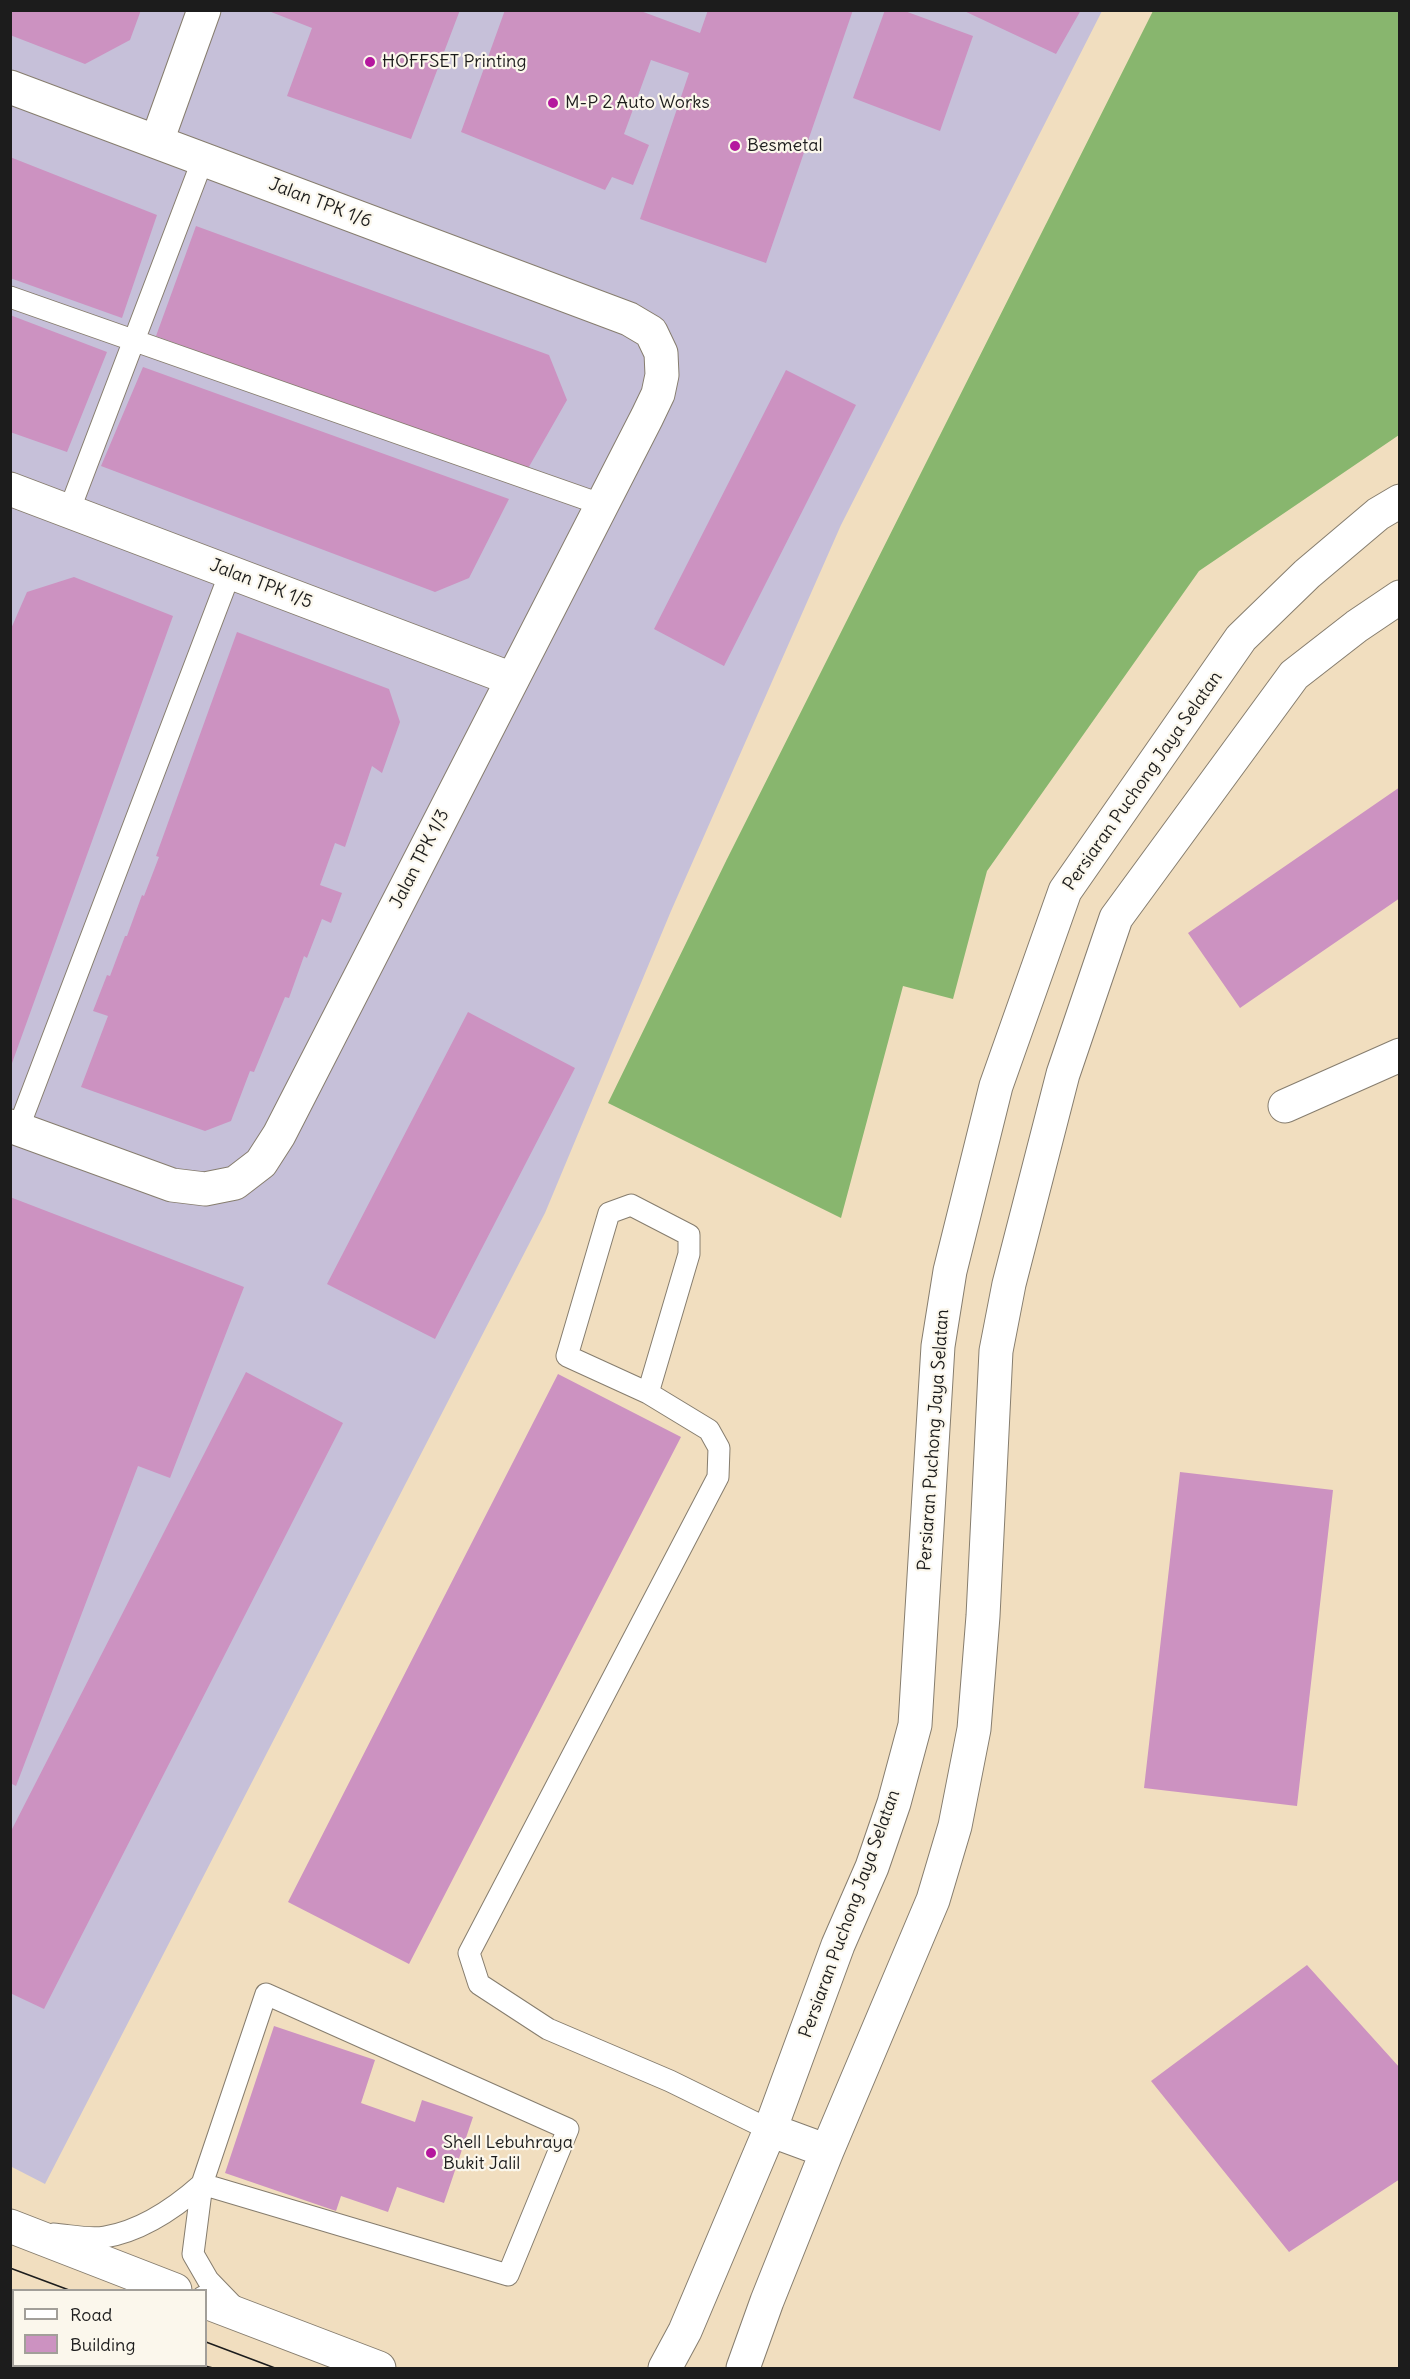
<!DOCTYPE html>
<html>
<head>
<meta charset="utf-8">
<style>
	body { margin:0 }
	#map { position:relative; width:1410px; height:2379px; overflow:hidden; background:#f1debf; font-family:Delius,sans-serif }
	canvas { display:block }
	.frame { position:absolute; inset:0; border:12px solid #1c1c1c; pointer-events:none }
	.legend { position:absolute; left:12px; top:2289px; width:195px; height:78px; box-sizing:border-box; background:#fbf7ec; border:2px solid #a29f99; margin:0; padding:8px 10px; list-style:none; font-size:18px; color:#1c1c1c }
	.legend li { display:flex; align-items:center; gap:12px; height:30px }
	.legend b { width:30px; border:2px solid #a29f99 }
</style>
</head>
<body>
<div id="map">
<canvas width="1410" height="2379"></canvas>
<div class="frame"></div>
<ul class="legend">
<li><b style="height:8px;background:#fff"></b>Road</li>
<li><b style="height:16px;background:#cc92c1"></b>Building</li>
</ul>
</div>
<script>
const ctx = document.querySelector('canvas').getContext('2d');
ctx.lineJoin = 'round';
function fillPath(path, color) { ctx.fillStyle = color; ctx.fill(path, 'evenodd'); }
function trace(path, color, width, dash) { ctx.strokeStyle = color; ctx.lineWidth = width; ctx.lineCap = dash ? 'butt' : 'round'; ctx.setLineDash(dash || []); ctx.stroke(path); }
function drawText(font, color, halo, rows, align = 'center') {
  ctx.font = font + ' Delius,sans-serif'; ctx.lineWidth = 4.5; ctx.setLineDash([]); ctx.textBaseline = 'middle'; ctx.strokeStyle = halo; ctx.fillStyle = color; for (const [text, x, y, turn = 0] of rows) {
    ctx.save(); ctx.translate(x, y); ctx.rotate((+turn || 0) * Math.PI / 180); ctx.textAlign = isNaN(turn) ? turn : align; if (halo) ctx.strokeText(text, 0, 0); ctx.fillText(text, 0, 0); ctx.restore();
  }
}
const industrial = new Path2D(`
	M10,11H1102L841,525L671,911L545,1213L45,2184L10,2166Z`);
const forest = new Path2D(`
	M1153,11H1399V435L1199,571L987,871L953,999L903,986L841,1218L608,1103L727,859Z`);
const building = new Path2D(`
	M10,10H141L130,40L85,64L10,35Z
	M266,10H460L411,139L287,96L312,28Z
	M505,10H638L700,33L708,10H853L766,263L640,219L689,73L651,60L624,134L649,145L633,185L612,177L605,190L461,132Z
	M885,10H902L973,36L940,131L853,98Z
	M962,10H1081L1056,54Z
	M10,157L157,215L122,318L10,278Z
	M196,226L549,355L567,400L526,472L156,336Z
	M10,315L107,352L67,452L10,432Z
	M143,367L509,499L469,578L435,592L101,466Z
	M786,370L856,405L724,666L654,629Z
	M74,577L173,616L11,1066L10,631L27,592Z
	M237,632L389,689L400,722L382,773L372,766L345,847L335,843L320,885L342,893L331,923L322,919L307,958L304,956L289,998L285,997L254,1072L250,1071L231,1121L205,1131L81,1087L108,1016L93,1011L107,975L110,976L125,936H127L142,895L144,896L159,857L156,856Z
	M1400,787V898L1240,1008L1188,933Z
	M468,1012L575,1068L435,1339L327,1284Z
	M10,1197L244,1287L170,1478L138,1466L16,1786L10,1783Z
	M246,1372L343,1423L44,2009L10,1993V1833Z
	M558,1374L681,1437L409,1964L288,1902Z
	M1180,1472L1333,1490L1297,1806L1144,1788Z
	M1307,1965L1400,2068V2179L1289,2252L1151,2081Z
	M274,2026L375,2060L361,2103L415,2122L422,2100L473,2117L444,2203L397,2187L388,2212L341,2196L336,2211L225,2173Z`);
const lane = new Path2D(`
	M10,297L600,504
	M69,511L203,159
	M18,1129L230,573
	M648,1393L689,1254V1235L631,1205L609,1213L567,1356L648,1393L709,1430L719,1448L718,1477L469,1953L479,1984L548,2029L670,2081L770,2130
	M202,2184L508,2275L568,2129L266,1994L202,2184L193,2254L208,2280L236,2309
	M53,2234C69,2235 89,2240 105,2237C141,2231 175,2208 202,2184`);
const street = new Path2D(`
	M10,87L629,319L651,332L661,353L662,375L658,394L647,417L279,1135L261,1163L235,1183L205,1189L172,1185L10,1126
	M157,141L204,10
	M10,489L512,679
	M1285,1106L1400,1055`);
const secondary = new Path2D(`
	M770,2130L827,2151
	M665,2368L685,2331L770,2130L838,1945L872,1867L894,1803L915,1725L938,1346L950,1271L996,1086L1065,891L1241,638L1307,574L1378,514L1400,501
	M743,2368L767,2301L827,2151L933,1900L955,1826L974,1729L983,1616L996,1351L1009,1284L1063,1074L1116,918L1294,675L1357,626L1400,597`);
const highway = new Path2D(`
	M10,2226L175,2290
	M206,2302L379,2368
	M10,2325L14,2326
	M112,2366L120,2368`);
const tram = new Path2D(`
	M10,2268L69,2290
	M10,2292L14,2293
	M206,2342L275,2368
	M205,2366L213,2368`);
const markers = [
	[370,62,6,"#b5179e"],
	[553,103,6,"#b5179e"],
	[735,146,6,"#b5179e"],
	[431,2153,6,"#b5179e"]
];
const poiNames = [
	["HOFFSET Printing",382,62],
	["M-P 2 Auto Works",565,103],
	["Besmetal",747,146],
	["Shell Lebuhraya",443,2143],
	["Bukit Jalil",443,2164]
];
const streetNames = [
	["Jalan TPK 1/6",320,203,21],
	["Jalan TPK 1/5",261,584,21],
	["Persiaran Puchong Jaya Selatan",1143,781,-55],
	["Jalan TPK 1/3",420,859,-63],
	["Persiaran Puchong Jaya Selatan",934,1440,-86],
	["Persiaran Puchong Jaya Selatan",850,1914,-70]
];
fillPath(industrial, '#c6c0d9');
fillPath(forest, '#88b66e');
fillPath(building, '#cc92c1');
trace(lane, '#867d6e', 23);
trace(street, '#867d6e', 35);
trace(secondary, '#867d6e', 35);
trace(highway, '#867d6e', 35);
trace(lane, '#fff', 21);
trace(street, '#fff', 33);
trace(secondary, '#fff', 33);
trace(highway, '#fff', 33);
trace(tram, '#1c1c1c', 1.5);
for (const [x, y, r, color] of markers) { const dot = new Path2D(); dot.arc(x, y, r, 0, 2 * Math.PI); ctx.fillStyle = color; ctx.fill(dot); trace(dot, '#fbf7ec', 2); }
drawText('18px', '#1c1c1c', '#fbf7ec', poiNames, 'left');
drawText('18px', '#1c1c1c', '#fbf7ec', streetNames);
</script>
</body>
</html>
